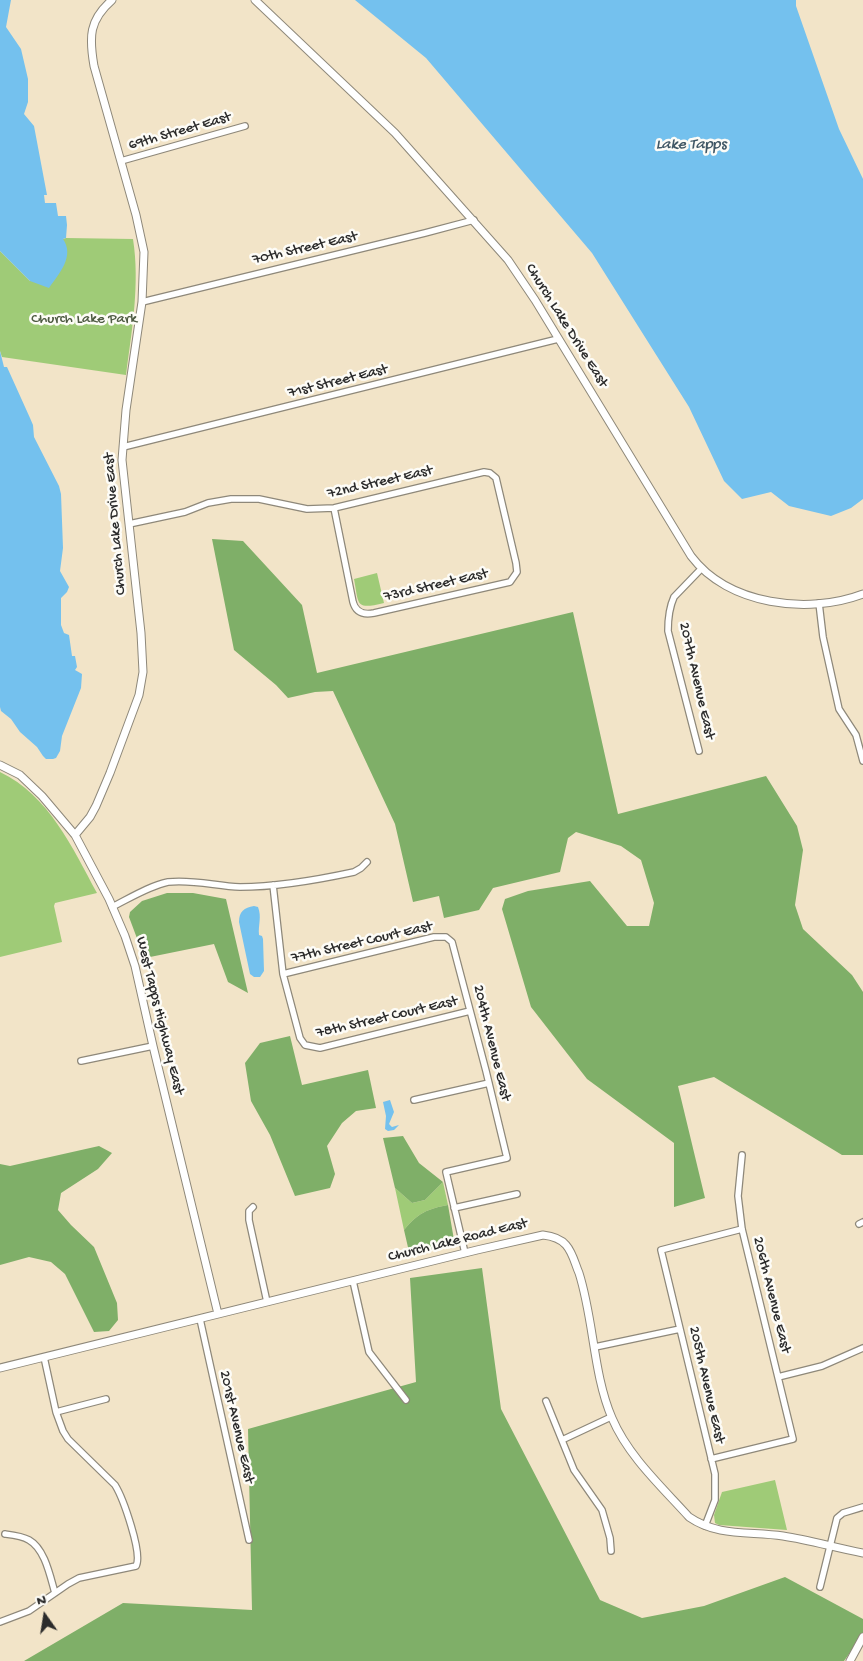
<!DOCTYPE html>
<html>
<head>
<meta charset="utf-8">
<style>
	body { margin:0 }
	#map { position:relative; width:863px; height:1661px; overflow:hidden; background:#f2e4c8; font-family:"Gochi Hand",sans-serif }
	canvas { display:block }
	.north { position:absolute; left:20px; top:1591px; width:50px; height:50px; -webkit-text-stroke:4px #fdfcf7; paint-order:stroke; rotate:347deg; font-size:14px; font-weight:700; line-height:20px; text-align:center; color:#2b2b2b }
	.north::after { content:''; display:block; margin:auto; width:18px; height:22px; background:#2b2b2b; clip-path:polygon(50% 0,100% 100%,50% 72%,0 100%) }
</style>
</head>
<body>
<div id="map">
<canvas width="863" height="1661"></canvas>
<div class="north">N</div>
</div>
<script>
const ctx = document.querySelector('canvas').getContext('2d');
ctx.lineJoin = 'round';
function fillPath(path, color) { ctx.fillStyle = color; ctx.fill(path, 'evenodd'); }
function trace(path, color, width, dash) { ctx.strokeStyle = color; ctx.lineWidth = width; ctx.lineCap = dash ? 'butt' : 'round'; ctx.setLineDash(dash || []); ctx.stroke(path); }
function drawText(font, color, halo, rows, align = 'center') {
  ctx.font = font + ' "Gochi Hand",sans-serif'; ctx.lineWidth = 5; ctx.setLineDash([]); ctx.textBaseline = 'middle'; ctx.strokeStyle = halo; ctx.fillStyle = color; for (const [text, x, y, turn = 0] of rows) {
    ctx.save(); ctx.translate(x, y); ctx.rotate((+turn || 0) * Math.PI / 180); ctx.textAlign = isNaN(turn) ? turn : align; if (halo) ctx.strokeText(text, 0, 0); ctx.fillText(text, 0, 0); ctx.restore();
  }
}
const green = new Path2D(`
	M66,238L133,239C140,284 132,329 126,375L2,357L0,351V251L30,281L63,239Z
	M377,573L384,603C355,610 359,605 354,579Z
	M0,772C49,795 73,849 97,893L55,903L54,906L62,942L0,957Z
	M443,1182L448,1205C427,1209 418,1213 404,1230L395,1188L412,1203L425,1200Z
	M775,1480L787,1530L719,1525L715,1523L714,1515L722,1492Z`);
const forest = new Path2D(`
	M212,539L243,541L302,605L317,673L573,612L618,814L766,776L797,826L803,850L795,905L803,929L852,975L863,992V1155H842L714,1077L678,1086L705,1198L674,1207V1143L587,1079L531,1007L502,909L505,899L528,891L590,881L627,926H649L654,903L641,860L621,846L576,832L568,838L560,872L493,888L479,910L444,918L439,896L413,902L395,824L333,691L315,692L288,698L276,685L234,650Z
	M167,893H193L226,899L248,993L228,982L214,944L150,957H144L129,917L130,912L142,901Z
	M290,1036L302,1085L368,1070L376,1108L356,1111L342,1123L327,1146L335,1174L330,1188L295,1196L270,1135L251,1101L245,1063L260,1043Z
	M403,1136L419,1163L443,1182L425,1200L412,1203L395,1188L383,1138Z
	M99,1146L112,1153L98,1169L61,1193L58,1210L71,1225L94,1247L117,1303L118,1320L109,1331L94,1332L65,1274L51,1262L29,1257L0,1265V1164L10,1166Z
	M448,1205L454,1240L451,1245L410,1256L404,1230C418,1213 427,1209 448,1205Z
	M482,1268L501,1409L600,1600L642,1618L704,1606L785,1577L863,1619V1634L844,1661H24L123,1603L252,1610L248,1429L416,1382L410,1278Z`);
const water = new Path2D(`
	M0,0H11L6,27L21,49L28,79V102L24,114L34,126L47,195H44L45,203H56L58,216H66L67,225L66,238L63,239C75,256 59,274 49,288L30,281L0,251Z
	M355,0H796V6L839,129L863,179V499L851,508L831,516L789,506L771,492L742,499L724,481L689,407L592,253L426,58Z
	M0,351L4,367H7L30,418L33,425L34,437L59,486L61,494L63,548L60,571L69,587L67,592L61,598V625L64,633L69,635L72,656H75L77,667L75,670L82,674L81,688L62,736L60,751L56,758L53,759H46L43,756L37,747L20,732L11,719L1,711L0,707Z
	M254,906L258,907C262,917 258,925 259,935L262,936L263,939L264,971L260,977H254L250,974L239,922C239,911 244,908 254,906Z
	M390,1100L394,1112L389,1124L392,1127L399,1125L394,1130L388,1131L385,1129L386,1116L383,1102Z`);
const minor = new Path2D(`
	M121,161L245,126
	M142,302L425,233L474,220
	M123,447L558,339
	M129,524L185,512L208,503L231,499H259L307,509L334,508L484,472L490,473L496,478L516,563L517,572L510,582L374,613C364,615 356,613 353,602L334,508
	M819,603L823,637L839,709L856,735L863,761
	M699,751L668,631C668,619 669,608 674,597L701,569
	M273,885L283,974L300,1038L305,1045L320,1048L470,1011
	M112,907C130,898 149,886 168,882C192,879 216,886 240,887C278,887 317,880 354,872L361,868L367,862
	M283,974L434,937H446L452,942L486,1071L507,1158L446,1172L465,1253
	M81,1061L153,1046
	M414,1100L489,1083
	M253,1207L249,1211V1220L267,1302
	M454,1208L517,1194
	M859,1224L863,1222
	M353,1281L369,1352L406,1400
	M200,1319L249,1540
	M595,1347L680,1329
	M778,1377L822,1366L863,1348
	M546,1401L574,1470L602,1510L610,1538L611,1551
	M56,1412L106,1399
	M562,1440L611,1417
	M711,1459L793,1439L742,1229L738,1196L742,1155
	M705,1526L715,1500V1474L661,1250L742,1229
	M5,1534C13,1535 22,1536 29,1540C45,1549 50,1576 55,1593
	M820,1587L837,1518L843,1513L863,1507
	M0,1622L29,1611L68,1584L79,1578L136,1566C143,1554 123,1498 115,1485L68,1439L63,1431L56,1412L44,1357`);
const tertiary = new Path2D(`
	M255,0L395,133L508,260L535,300L691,556C728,605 808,615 863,594
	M0,765L20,775L42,796L75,835L109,899L125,936L135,966L153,1046L218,1314
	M75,835L90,817L96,806L110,773L139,695L143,672L141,633L122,460L126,410L142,302L144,252L136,215L94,66C89,37 89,20 112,0
	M0,1368L477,1250L543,1235C552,1236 560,1238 566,1245C573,1253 575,1264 579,1273C594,1320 593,1374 612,1418C628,1456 662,1487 689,1517C718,1537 750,1531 783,1536C810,1540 836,1548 863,1553
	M850,1661L863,1637`);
const streetNames = [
	["69th Street East",180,132,-16],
	["70th Street East",305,249,-13],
	["Church Lake Drive East",566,326,58],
	["71st Street East",338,382,-14],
	["72nd Street East",380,483,-13],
	["Church Lake Drive East",116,524,-95],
	["73rd Street East",436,586,-13],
	["207th Avenue East",696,681,77],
	["77th Street Court East",362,943,-13],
	["West Tapps Highway East",159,1016,76],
	["78th Street Court East",387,1018,-13],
	["204th Avenue East",491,1043,76],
	["Church Lake Road East",458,1241,-14],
	["206th Avenue East",771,1295,76],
	["205th Avenue East",706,1385,77],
	["201st Avenue East",236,1427,77]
];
const parkNames = [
	["Church Lake Park",84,320]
];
const waterNames = [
	["Lake Tapps",691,146]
];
fillPath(green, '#9fcb77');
fillPath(forest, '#7faf68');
fillPath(water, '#74c1ee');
trace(minor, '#8e887a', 8);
trace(tertiary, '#8e887a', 9);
trace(minor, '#fff', 5.5);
trace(tertiary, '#fff', 7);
drawText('15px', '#2b2b2b', '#fdfcf7', streetNames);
drawText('15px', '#4e5b42', '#fdfcf7', parkNames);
drawText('italic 16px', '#415866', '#fdfcf7', waterNames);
</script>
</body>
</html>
